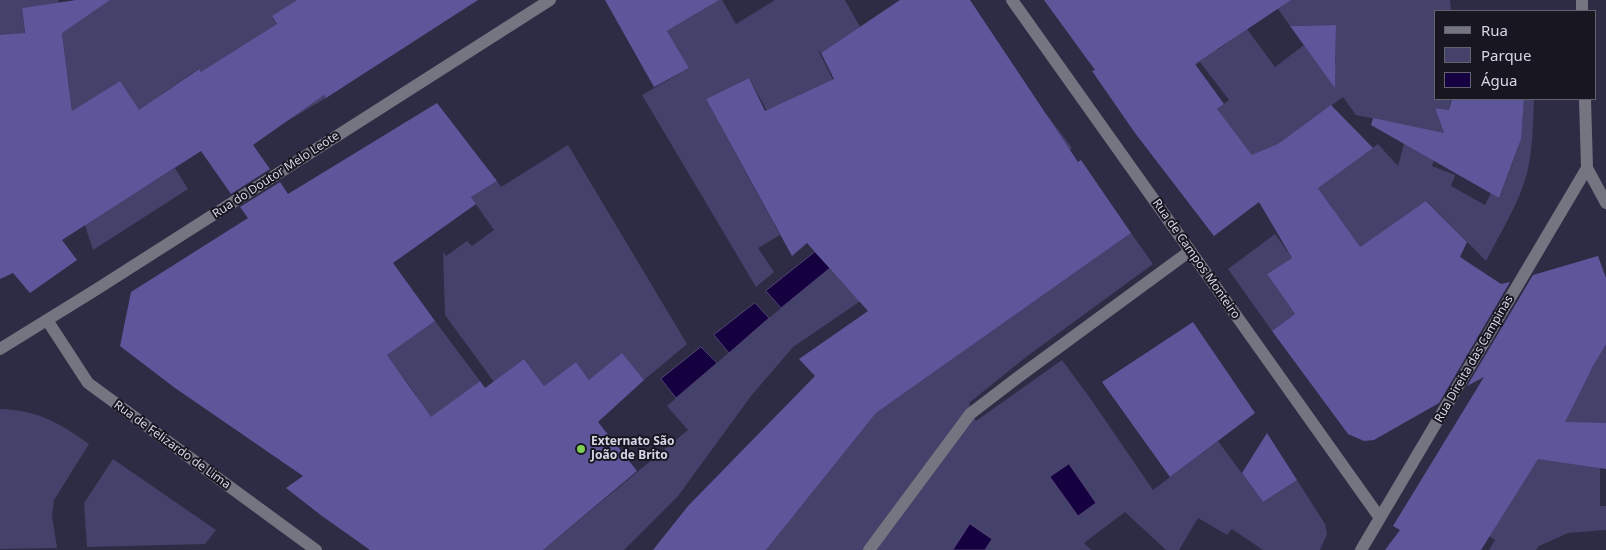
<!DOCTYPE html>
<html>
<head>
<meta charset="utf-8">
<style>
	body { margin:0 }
	#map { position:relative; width:1606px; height:550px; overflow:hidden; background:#2e2c44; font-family:"Noto Sans",sans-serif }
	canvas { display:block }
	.legend { position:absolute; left:1434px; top:10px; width:162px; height:90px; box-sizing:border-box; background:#171621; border:1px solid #636370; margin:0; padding:6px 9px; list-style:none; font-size:15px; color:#d6d6e6 }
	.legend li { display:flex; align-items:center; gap:10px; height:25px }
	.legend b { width:25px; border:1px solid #636370 }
</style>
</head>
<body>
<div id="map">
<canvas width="1606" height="550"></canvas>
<ul class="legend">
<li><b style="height:6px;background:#757582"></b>Rua</li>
<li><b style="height:14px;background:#44416a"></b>Parque</li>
<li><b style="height:14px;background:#150140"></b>Água</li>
</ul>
</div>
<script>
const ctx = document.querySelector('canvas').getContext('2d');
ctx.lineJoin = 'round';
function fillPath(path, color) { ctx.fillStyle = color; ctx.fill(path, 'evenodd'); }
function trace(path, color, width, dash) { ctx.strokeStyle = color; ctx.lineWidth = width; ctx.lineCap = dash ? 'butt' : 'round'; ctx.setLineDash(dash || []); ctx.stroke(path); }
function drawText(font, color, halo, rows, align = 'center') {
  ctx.font = font + ' "Noto Sans",sans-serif'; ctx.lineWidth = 4; ctx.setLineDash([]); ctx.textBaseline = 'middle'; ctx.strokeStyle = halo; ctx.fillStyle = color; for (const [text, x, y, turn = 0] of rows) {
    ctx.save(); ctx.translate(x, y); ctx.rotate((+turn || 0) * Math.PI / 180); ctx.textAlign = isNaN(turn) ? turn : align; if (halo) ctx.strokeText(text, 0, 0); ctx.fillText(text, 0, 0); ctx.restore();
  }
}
const green = new Path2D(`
	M0,0H58L59,3L22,8L27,55L0,87Z
	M96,0H297L272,17L326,98L289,120L251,67L201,72L198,69L162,94L140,113L120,81L84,104L73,145L113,207L175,168L188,189L93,250L53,128L74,125L62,32Z
	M692,0H722L736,24L775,0H845L860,27L821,53L818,50L865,143L781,104L767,111L749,78L706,99L780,235L758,248L774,272L756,287L642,95L689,68L667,31L699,12Z
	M1272,0H1450L1451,11H1435V99H1451L1449,110L1435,108L1444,133L1432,166L1455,175L1451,186L1485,205L1491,193L1499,198L1518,148L1522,124L1524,99H1534C1533,123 1533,149 1527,173C1519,204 1500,233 1486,261L1427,201L1332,266L1334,210L1318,188L1256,160L1243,143L1199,123L1229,100L1200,62L1167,85L1196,21L1217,50L1247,29L1275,67L1304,45L1319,65L1336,64V25L1290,26ZM1343,97L1356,115L1409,126L1398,166L1378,144L1322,184L1301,128Z
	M1047,115L1072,148L859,302L793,347L751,396L678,496L624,550H543L688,430L667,406L769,318L830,268L983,169Z
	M568,145L687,344L644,380L622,354L589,380L576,362L544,386L524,359L494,382L445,315L443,252L446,256L467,241L472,246L494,230L471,197L497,181L501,187Z
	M1131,233L1153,264L1026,357L969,403L976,421L1062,360L1090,398L1153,490L1218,441L1263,502L1297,480L1325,524L1327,534L1320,550H1263L1232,529L1227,535L1198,518L1179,550H1166L1125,512L1084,543L1091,550H766L876,413Z
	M1275,234L1292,258L1267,274L1295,314L1272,331L1228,269Z
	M435,321L480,381L432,417L441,430L382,420L416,395L387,355Z
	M1604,344H1606V423L1600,468V506H1606V530L1568,533L1539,546L1536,550H1489L1495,540L1483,532L1548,442L1593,366Z
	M0,409C37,410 60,423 89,444L54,500L52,516L57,548L0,549Z
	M113,459L216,530L205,544L87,547L84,503Z`);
const water = new Path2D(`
	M815,252L830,268L781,308L766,291Z
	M755,303L769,318L729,353L714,335Z
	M701,347L717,363L676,398L661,379Z
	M1069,464L1096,503L1078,516L1050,477Z
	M970,524L992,539L985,550H953Z`);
const building = new Path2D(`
	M76,0H110L62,33L72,111L120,81L139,110L199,69L201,72L277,24L272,16L297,0H478L326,98L324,95L253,145L270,169L231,194L201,151L62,240L77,260L30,293L13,273L0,279V35L25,33L22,8Z
	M605,0H719L667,31L689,68L654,87Z
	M900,0H970L1078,162L1081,160L1131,233L876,413L766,550H653L688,506L815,376L799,359L868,311L807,243L792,256L706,99L749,78L765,111L834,79L821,53Z
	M1044,0H1291L1195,64L1224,104L1217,109L1252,155L1278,144L1331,105L1373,148L1318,188L1360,247L1426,201L1467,242L1460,257L1501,284L1510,282L1439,403L1374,440L1364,441L1348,434L1272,331L1295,314L1267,274L1292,258L1259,202L1214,236L1135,133L1092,71L1095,70Z
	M1336,25L1335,88L1290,26Z
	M1452,99H1524L1521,139L1499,198L1371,125L1373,118L1444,133L1435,108L1449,110Z
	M437,103L497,181L471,197L476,204L393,263L435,321L387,355L431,417L480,381L485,388L524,359L544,386L576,362L589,380L622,353L644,380L598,422L637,471L543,550H370L322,516L286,488L303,476L175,388L120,346L131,292L248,218L240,207L280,182L288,194Z
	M1598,256L1606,278V344L1593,366L1565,422L1606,423V469L1538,459L1481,550H1385L1400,530L1393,526L1484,377L1467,386L1533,275Z
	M1193,322L1255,413L1170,477L1102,382Z
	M1267,433L1297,480L1263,502L1242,473Z`);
const minor = new Path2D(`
	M1012,0L1380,518
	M1582,0V11
	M1585,99L1587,168L1606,203
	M47,320L88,383L316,550
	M0,349L97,289L550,0
	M869,550L970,414L1017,378L1190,251
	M1361,550L1587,168`);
const markers = [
	[581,449,5,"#7fd052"]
];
const streetNames = [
	["Rua do Doutor Melo Leote",276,175,-33],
	["Rua de Campos Monteiro",1196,259,55],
	["Rua Direita das Campinas",1474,359,-60],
	["Rua de Felizardo de Lima",172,445,36]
];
const poiNames = [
	["Externato São",591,442],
	["João de Brito",591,456]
];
fillPath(green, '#44416a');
fillPath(water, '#150140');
trace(water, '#4f4172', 1);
fillPath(building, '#5d569b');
trace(minor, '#757582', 12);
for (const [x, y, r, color] of markers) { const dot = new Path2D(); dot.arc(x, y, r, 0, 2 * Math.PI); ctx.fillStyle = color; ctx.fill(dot); trace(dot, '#171621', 2); }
drawText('12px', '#d6d6e6', '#171621', streetNames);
drawText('bold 12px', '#d6d6e6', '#171621', poiNames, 'left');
</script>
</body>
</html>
